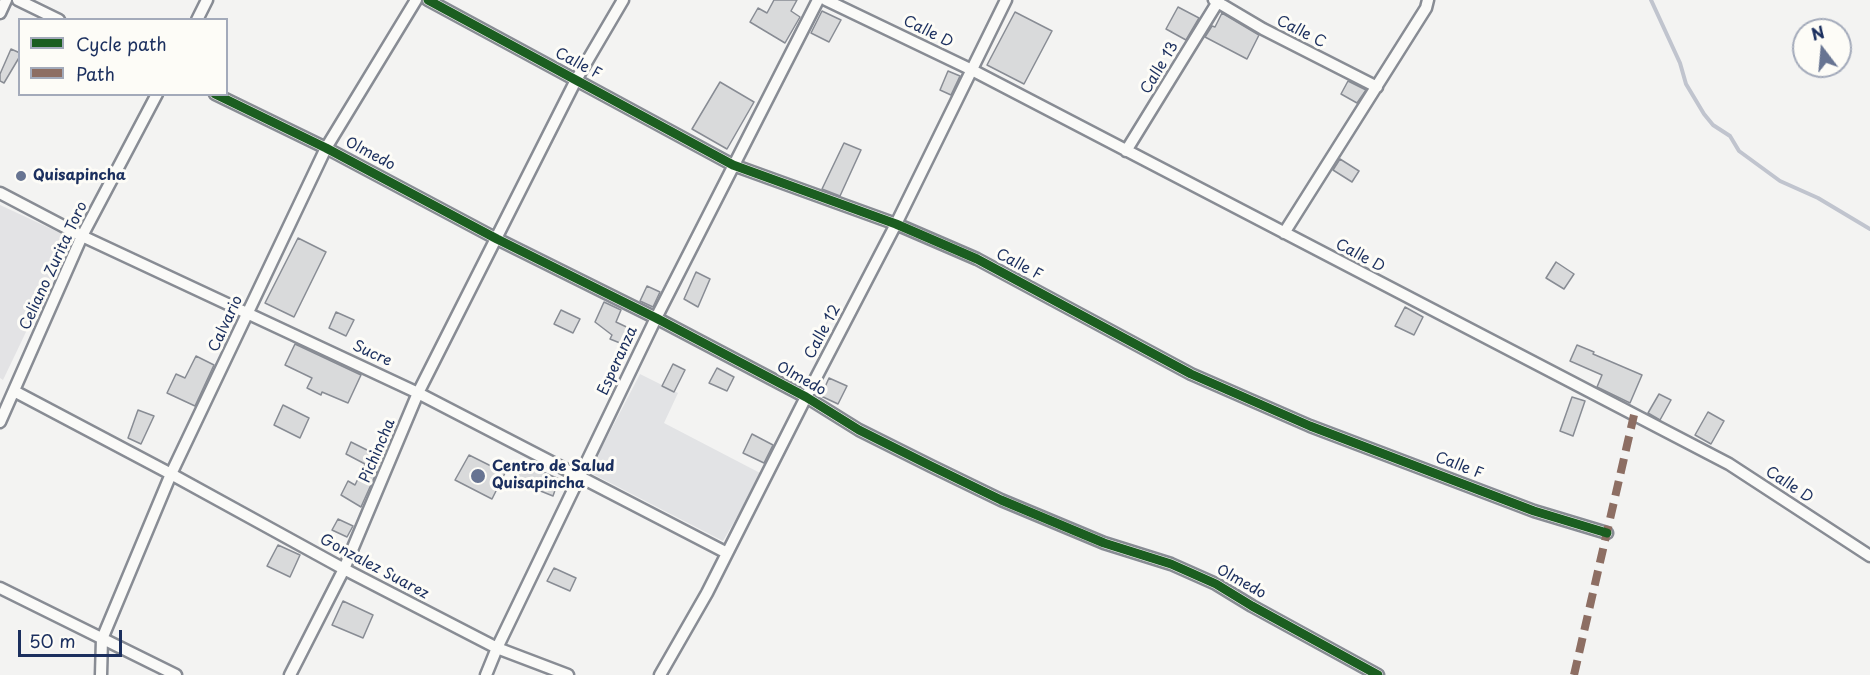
<!DOCTYPE html>
<html>
<head>
<meta charset="utf-8">
<style>
	body { margin:0 }
	#map { position:relative; width:1870px; height:675px; overflow:hidden; background:#f3f3f2; font-family:"Playpen Sans",sans-serif }
	canvas { display:block }
	.legend { position:absolute; left:18px; top:18px; width:210px; height:78px; box-sizing:border-box; background:#fdfcf7; border:2px solid #a3aaba; margin:0; padding:8px 10px; list-style:none; font-size:18px; color:#1b2f5e }
	.legend li { display:flex; align-items:center; gap:12px; height:30px }
	.legend b { width:30px; border:2px solid #a3aaba }
	.north { position:absolute; left:1792px; top:18px; width:60px; height:60px; box-sizing:border-box; background:#fdfcf7; border:2px solid #a3aaba; border-radius:50%; rotate:344deg; font-size:16px; font-weight:700; line-height:24px; text-align:center; color:#1b2f5e }
	.north::after { content:''; display:block; margin:auto; width:21px; height:27px; background:#677492; clip-path:polygon(50% 0,100% 100%,50% 72%,0 100%) }
	.scale { position:absolute; left:18px; top:630px; width:104px; height:27px; box-sizing:border-box; border:3px solid #1b2f5e; border-top:0; padding-left:8px; font-size:18px; line-height:21px; white-space:nowrap; color:#1b2f5e; -webkit-text-stroke:4px #fdfcf7; paint-order:stroke }
</style>
</head>
<body>
<div id="map">
<canvas width="1870" height="675"></canvas>
<ul class="legend">
<li><b style="height:8px;background:#1b5e20"></b>Cycle path</li>
<li><b style="height:8px;background:#8d6e63"></b>Path</li>
</ul>
<div class="north">N</div>
<div class="scale">50 m</div>
</div>
<script>
const ctx = document.querySelector('canvas').getContext('2d');
ctx.lineJoin = 'round';
function fillPath(path, color) { ctx.fillStyle = color; ctx.fill(path, 'evenodd'); }
function trace(path, color, width, dash) { ctx.strokeStyle = color; ctx.lineWidth = width; ctx.lineCap = dash ? 'butt' : 'round'; ctx.setLineDash(dash || []); ctx.stroke(path); }
function drawText(font, color, halo, rows, align = 'center') {
  ctx.font = font + ' "Playpen Sans",sans-serif'; ctx.lineWidth = 6; ctx.setLineDash([]); ctx.textBaseline = 'middle'; ctx.strokeStyle = halo; ctx.fillStyle = color; for (const [text, x, y, turn = 0] of rows) {
    ctx.save(); ctx.translate(x, y); ctx.rotate((+turn || 0) * Math.PI / 180); ctx.textAlign = isNaN(turn) ? turn : align; if (halo) ctx.strokeText(text, 0, 0); ctx.fillText(text, 0, 0); ctx.restore();
  }
}
const built = new Path2D(`
	M0,205L71,238L3,380L0,378Z`);
const green = new Path2D(`
	M640,374L678,393L664,423L762,474L723,541L589,472Z`);
const stream = new Path2D(`
	M1651,0L1680,63L1686,84L1704,114L1713,125L1730,136L1739,151L1780,181L1818,198L1870,229`);
const building = new Path2D(`
	M774,0H797L791,11L800,17L785,43L750,22L758,8L767,13Z
	M1178,7L1199,18L1186,40L1166,29Z
	M822,11L841,20L829,42L811,33Z
	M1015,12L1052,31L1024,84L987,65Z
	M1222,13L1259,35L1247,59L1205,37L1212,26L1215,27Z
	M11,49L20,53V56L4,83L0,81V74Z
	M948,71L960,76L951,95L940,90Z
	M1348,81L1366,90L1357,103L1341,94Z
	M720,82L754,102L727,149L692,129Z
	M844,143L861,150L840,196L822,189Z
	M1340,159L1359,171L1352,182L1333,170Z
	M298,238L326,252L294,317L265,303Z
	M1556,262L1574,274L1564,289L1546,278Z
	M696,272L710,279L698,307L684,299Z
	M647,286L660,292L653,307L640,301Z
	M604,302L621,310L616,322L637,332L630,347L610,339L612,335L595,322Z
	M1405,307L1423,317L1414,335L1395,326Z
	M561,310L580,319L573,333L554,324Z
	M336,312L354,320L346,336L329,328Z
	M295,344L361,375L348,403L322,392L321,395L307,388L312,378L285,365Z
	M1577,345L1594,352L1593,354L1642,375L1630,403L1597,387L1602,375L1570,361Z
	M196,356L214,365L195,406L167,393L176,374L185,378Z
	M673,364L685,370L674,392L662,386Z
	M717,368L734,377L727,391L709,383Z
	M829,378L847,386L838,404L821,396Z
	M1659,394L1671,400L1660,420L1648,413Z
	M1572,397L1585,401L1573,436L1560,431Z
	M283,405L309,418L300,438L274,425Z
	M138,410L154,416L141,444L128,438Z
	M1708,412L1724,421L1711,444L1695,435Z
	M752,434L773,445L764,463L743,453Z
	M351,442L383,458L361,507L341,495L348,481L355,485L365,464L346,454Z
	M469,455L505,473L492,499L455,480Z
	M522,460L537,467L536,469L559,479L553,496L528,486L527,490L512,483Z
	M338,519L353,526L347,537L332,530Z
	M278,545L300,555L290,577L267,566Z
	M554,568L576,578L570,591L547,581Z
	M343,601L373,615L363,638L332,625Z`);
const minor = new Path2D(`
	M18,0L59,20
	M428,0L733,165L896,224L977,259L1191,374L1310,426L1534,511L1607,533
	M826,0L972,70L1729,464L1870,556
	M1214,0L1263,29L1377,87
	M0,13L6,0
	M197,20L207,0
	M215,94L326,148L497,239L656,318L806,397L859,430L931,466L1001,500L1104,543L1171,564L1216,584L1252,606L1378,675
	M1126,151L1219,0
	M0,193L82,236L418,393L727,553
	M1284,233L1426,8L1428,0
	M14,391L171,474L344,569L497,648L568,675
	M0,422L82,236L157,94
	M0,588L176,675
	M101,675L102,639L171,474L326,148L416,0
	M290,675L344,569L418,393L576,80L623,0
	M486,675L497,648L656,318L818,0
	M660,675L707,593L806,397L896,224L1006,0`);
const quiet = new Path2D(`
	M1574,675L1634,415`);
const cycleway = new Path2D(`
	M428,0L733,165L896,224L977,259L1191,374L1310,426L1534,511L1607,533
	M215,94L326,148L497,239L656,318L806,397L859,430L931,466L1001,500L1104,543L1171,564L1216,584L1252,606L1378,675`);
const markers = [
	[21,176,6,"#677492"],
	[478,476,8,"#677492"]
];
const streetNames = [
	["Calle D",928,32,26],
	["Calle C",1301,32,27],
	["Calle F",578,64,28],
	["Calle 13",1160,68,-59],
	["Olmedo",370,154,28],
	["Calle D",1360,256,28],
	["Calle F",1019,265,28],
	["Celiano Zurita Toro",54,266,-65],
	["Calvario",226,324,-65],
	["Calle 12",823,332,-62],
	["Sucre",372,354,25],
	["Esperanza",618,361,-65],
	["Olmedo",801,379,29],
	["Pichincha",378,451,-67],
	["Calle F",1459,466,21],
	["Calle D",1789,485,33],
	["Gonzalez Suarez",374,567,28],
	["Olmedo",1241,582,29]
];
const poiNames = [
	["Quisapincha",33,176],
	["Centro de Salud",492,467],
	["Quisapincha",492,484]
];
fillPath(built, '#e3e3e5');
fillPath(green, '#e2e3e5');
trace(stream, '#c0c4ce', 4);
fillPath(building, '#d9dadb');
trace(building, '#888c94', 1.5);
trace(minor, '#888c94', 15);
trace(minor, '#fafaf8', 10);
trace(quiet, '#8d6e63', 8, [15, 8]);
trace(cycleway, '#1b5e20', 9);
for (const [x, y, r, color] of markers) { const dot = new Path2D(); dot.arc(x, y, r, 0, 2 * Math.PI); ctx.fillStyle = color; ctx.fill(dot); trace(dot, '#fdfcf7', 2); }
drawText('15px', '#1b2f5e', '#fdfcf7', streetNames);
drawText('bold 15px', '#1b2f5e', '#fdfcf7', poiNames, 'left');
</script>
</body>
</html>
